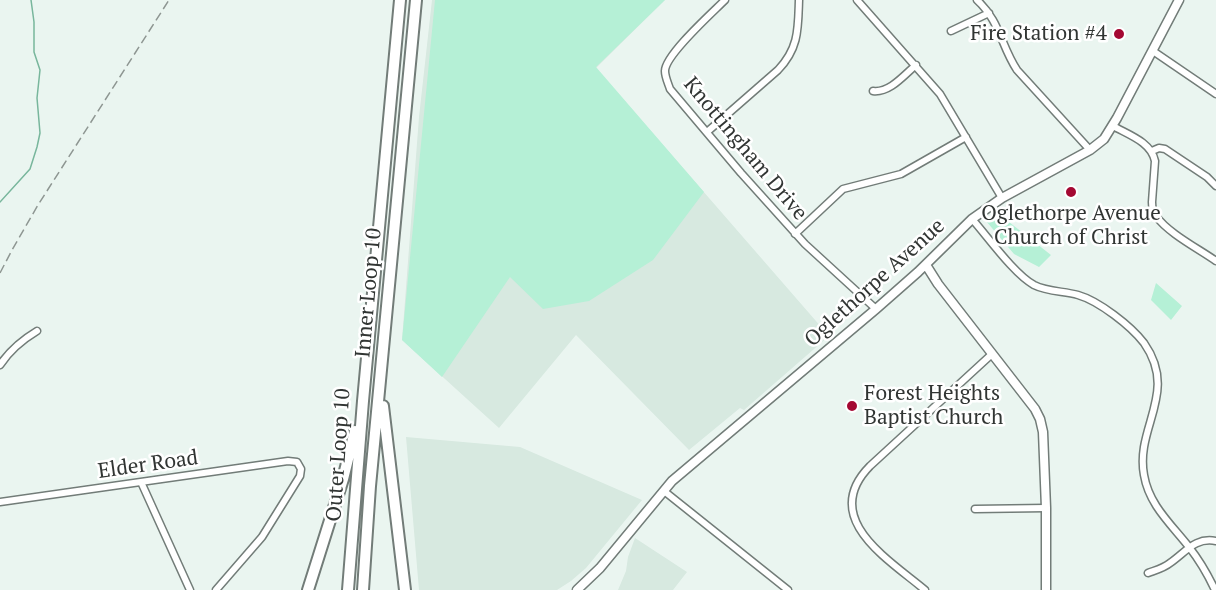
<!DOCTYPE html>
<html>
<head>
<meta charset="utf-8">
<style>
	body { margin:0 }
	canvas { display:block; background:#eaf5f0 }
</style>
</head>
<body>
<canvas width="1216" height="590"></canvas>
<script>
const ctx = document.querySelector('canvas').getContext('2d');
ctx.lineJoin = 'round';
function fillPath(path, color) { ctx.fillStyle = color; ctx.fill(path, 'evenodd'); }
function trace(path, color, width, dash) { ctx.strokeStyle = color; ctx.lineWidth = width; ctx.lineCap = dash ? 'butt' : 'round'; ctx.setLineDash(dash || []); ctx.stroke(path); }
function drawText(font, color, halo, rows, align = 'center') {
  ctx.font = font + ' "PT Serif",serif'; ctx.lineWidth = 5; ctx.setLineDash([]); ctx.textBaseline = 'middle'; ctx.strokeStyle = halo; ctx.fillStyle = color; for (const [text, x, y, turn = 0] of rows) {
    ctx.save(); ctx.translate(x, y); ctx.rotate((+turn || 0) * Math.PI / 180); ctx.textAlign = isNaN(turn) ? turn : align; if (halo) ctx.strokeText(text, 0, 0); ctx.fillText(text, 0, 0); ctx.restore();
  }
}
const built = new Path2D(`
	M432,0H665L596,68L829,336L744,410L740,408L689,450L576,335L499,428L402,340L419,117Z
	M406,437L520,447L642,500L586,568L571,581L557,590H419Z
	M635,538L687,572L673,590H618L626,571L628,557Z`);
const green = new Path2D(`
	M435,0H665L596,67L704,192L653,260L589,301L543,309L510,277L442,377L402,340Z
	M995,211L1051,255L1039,267L1014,254L986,221Z
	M1156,283L1182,306L1171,320L1151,300Z`);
const stream = new Path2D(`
	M0,202L30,169L37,147L40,133L37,98L40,70L34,52V22L31,0`);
const street = new Path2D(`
	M725,0C712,13 665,55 665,71C665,77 668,83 670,89L741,173L805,244L876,309
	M857,0L940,94L1002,198
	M977,0C1000,21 1001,46 1017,70L1090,150
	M951,31L989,13
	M1153,51L1216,94
	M873,91C890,93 904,75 916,65
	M1113,126C1129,135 1151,142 1155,161L1152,202C1152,207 1153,212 1156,216C1168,233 1199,249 1216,261
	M707,132L778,70C799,48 798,29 799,0
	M1152,151L1159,148L1165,149L1207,177L1216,186
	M972,219C988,237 1014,274 1034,285C1048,292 1064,291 1078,295C1099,301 1131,326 1144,343C1179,393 1135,427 1144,475C1149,505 1171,524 1189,547C1200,561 1208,575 1215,590
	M795,234L843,189L901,174L966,137
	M0,365C10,350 22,340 37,331
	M141,482L190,590
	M664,491L788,590
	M0,502L288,461L297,462L301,469L300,476L262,537L216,590
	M975,509L1046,508
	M1148,573C1156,570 1164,568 1170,563C1186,552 1195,537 1216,541
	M925,590C888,559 819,518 870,466L992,354`);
const secondary = new Path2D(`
	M926,265L938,284L1035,409L1040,419L1043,432L1046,508V590
	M577,590L600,568L672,481L876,309L918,272L972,219L1002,198L1090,150L1104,139L1117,118L1179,0`);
const highway = new Path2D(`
	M383,406L405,590
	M308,590L343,479L355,431
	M348,590L363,401L400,0
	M363,590L370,486L416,0`);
const rail = new Path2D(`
	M0,273L12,250L38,205L169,0`);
const markers = [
	[1119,34,6,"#a40832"],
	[1071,192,6,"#a40832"],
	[852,406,6,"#a40832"]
];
const poiNames = [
	["Fire Station #4",1107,34],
	["Oglethorpe Avenue",1071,214,"center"],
	["Church of Christ",1071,238,"center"],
	["Forest Heights",864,394,"left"],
	["Baptist Church",864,418,"left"]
];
const streetNames = [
	["Knottingham Drive",745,149,50],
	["Oglethorpe Avenue",875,283,-42],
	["Inner Loop 10",369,293,-85],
	["Outer Loop 10",339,455,-86],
	["Elder Road",148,465,-8]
];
fillPath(built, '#d7e9e0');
fillPath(green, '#b5f0d6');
trace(stream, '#78b69c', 1.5);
trace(street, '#727c78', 9);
trace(secondary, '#727c78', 11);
trace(highway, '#727c78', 14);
trace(street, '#fff', 6);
trace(secondary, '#fff', 8);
trace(highway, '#fff', 10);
trace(rail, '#8e9692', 1.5, [9, 4.5]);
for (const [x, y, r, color] of markers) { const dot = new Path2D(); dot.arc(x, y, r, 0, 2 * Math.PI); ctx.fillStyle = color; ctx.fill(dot); trace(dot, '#fff', 2); }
drawText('21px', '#313533', '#fff', poiNames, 'right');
drawText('21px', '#313533', '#fff', streetNames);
</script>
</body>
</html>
